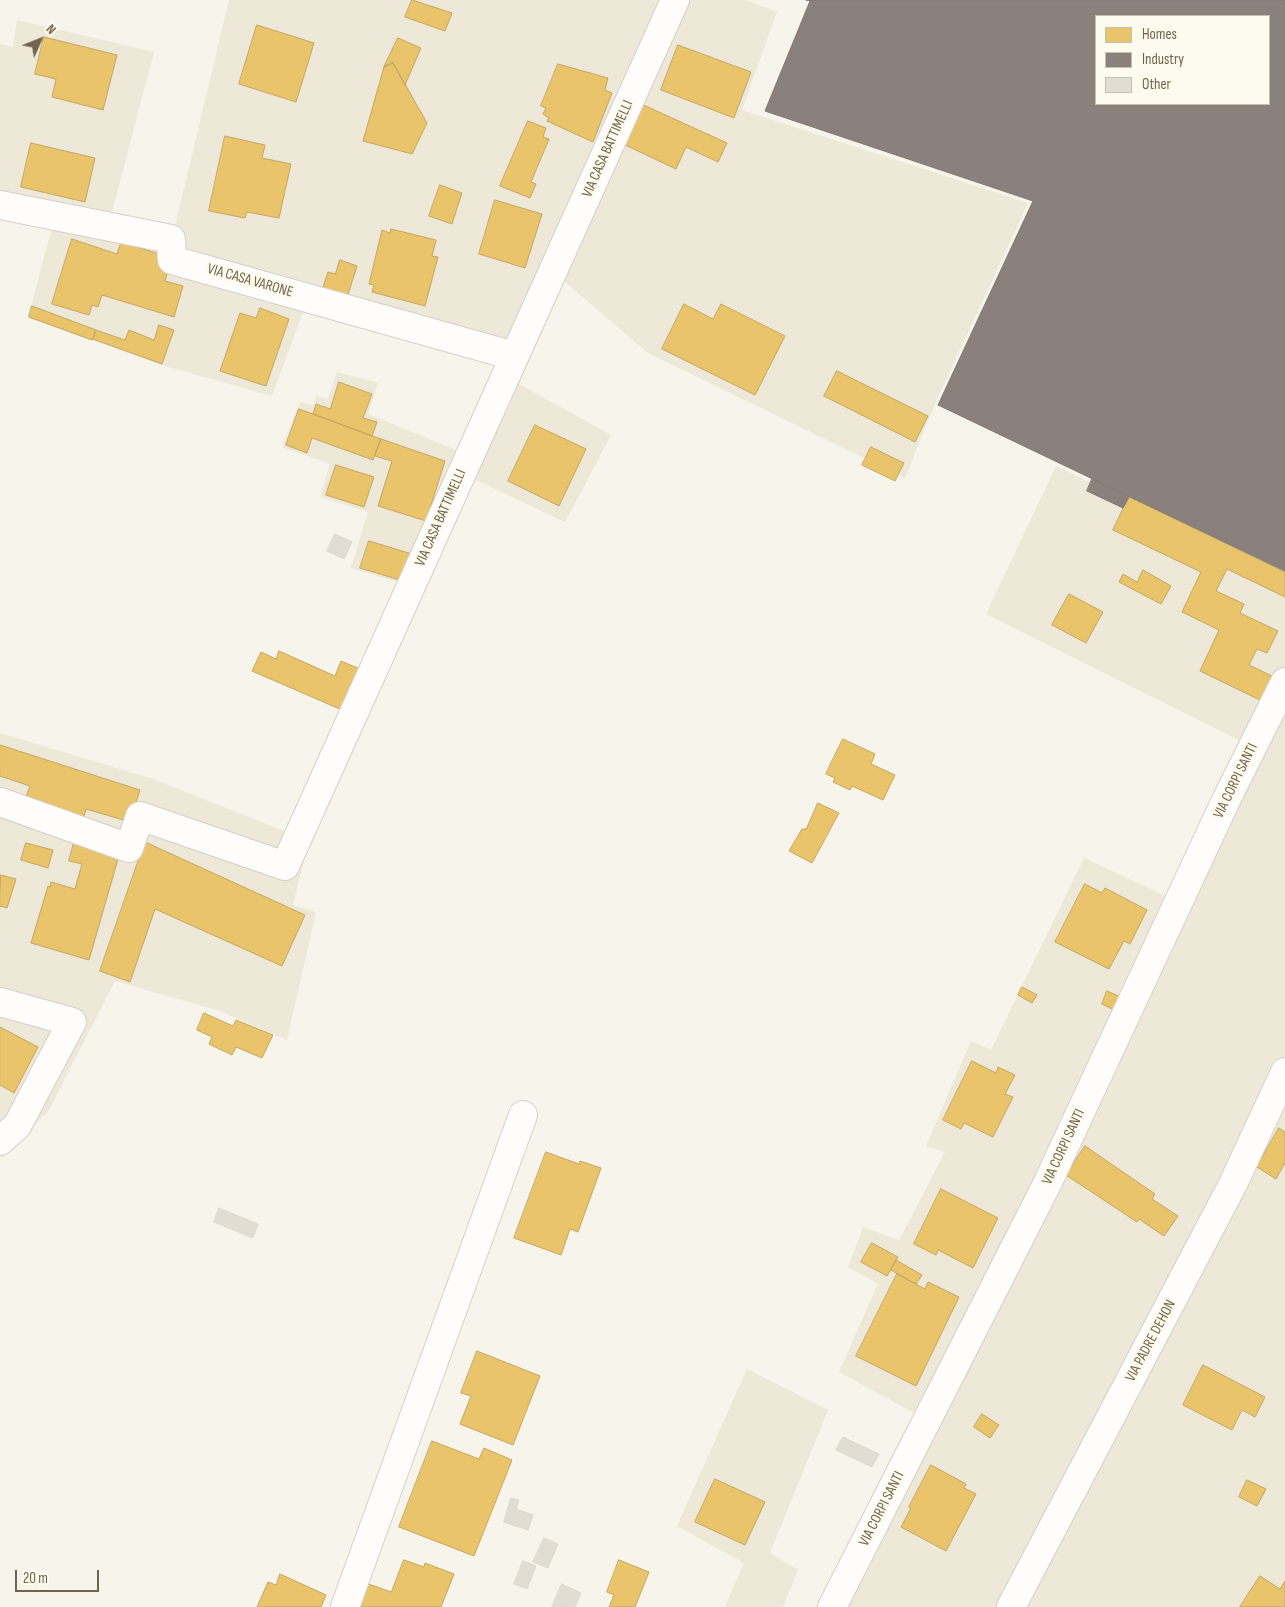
<!DOCTYPE html>
<html>
<head>
<meta charset="utf-8">
<style>
	body { margin:0 }
	#map { position:relative; width:1285px; height:1607px; overflow:hidden; background:#f6f4eb; font-family:"Sofia Sans Condensed",sans-serif }
	canvas { display:block }
	.legend { position:absolute; left:1095px; top:15px; width:175px; height:90px; box-sizing:border-box; background:#fdfbed; border:1px solid #c5bfad; margin:0; padding:6px 9px; list-style:none; font-size:15px; color:#71644e }
	.legend li { display:flex; align-items:center; gap:10px; height:25px }
	.legend b { width:25px; border:1px solid #c5bfad }
	.north { position:absolute; left:15px; top:15px; width:50px; height:50px; -webkit-text-stroke:4px #fdfbed; paint-order:stroke; rotate:46deg; font-size:14px; font-weight:700; line-height:20px; text-align:center; color:#71644e }
	.north::after { content:''; display:block; margin:auto; width:18px; height:22px; background:#71644e; clip-path:polygon(50% 0,100% 100%,50% 72%,0 100%) }
	.scale { position:absolute; left:15px; top:1570px; width:84px; height:22px; box-sizing:border-box; border:2px solid #71644e; border-top:0; padding-left:6px; font-size:15px; line-height:18px; white-space:nowrap; color:#71644e; -webkit-text-stroke:4px #fdfbed; paint-order:stroke }
</style>
</head>
<body>
<div id="map">
<canvas width="1285" height="1607"></canvas>
<ul class="legend">
<li><b style="height:14px;background:#e9c46a"></b>Homes</li>
<li><b style="height:14px;background:#8a817c"></b>Industry</li>
<li><b style="height:14px;background:#e1ddd3"></b>Other</li>
</ul>
<div class="north">N</div>
<div class="scale">20 m</div>
</div>
<script>
const ctx = document.querySelector('canvas').getContext('2d');
ctx.lineJoin = 'round';
function fillPath(path, color) { ctx.fillStyle = color; ctx.fill(path, 'evenodd'); }
function trace(path, color, width, dash) { ctx.strokeStyle = color; ctx.lineWidth = width; ctx.lineCap = dash ? 'butt' : 'round'; ctx.setLineDash(dash || []); ctx.stroke(path); }
function drawText(font, color, halo, rows, align = 'center') {
  ctx.font = font + ' "Sofia Sans Condensed",sans-serif'; ctx.lineWidth = 5; ctx.setLineDash([]); ctx.textBaseline = 'middle'; ctx.strokeStyle = halo; ctx.fillStyle = color; for (const [text, x, y, turn = 0] of rows) {
    ctx.save(); ctx.translate(x, y); ctx.rotate((+turn || 0) * Math.PI / 180); ctx.textAlign = isNaN(turn) ? turn : align; if (halo) ctx.strokeText(text, 0, 0); ctx.fillText(text, 0, 0); ctx.restore();
  }
}
const residential = new Path2D(`
	M229,0H745L777,12L742,110L1028,203L934,406L905,478L648,353L564,281L519,384L611,435L565,522L474,479L423,590L351,568L368,512L320,497L330,464L282,447L300,402L313,405L316,396L328,399L337,372L378,383L368,414L458,451L499,361L304,309L272,396L162,365L28,318L54,220L0,208V44L13,47L17,20L154,52L111,216L175,226Z
	M1056,466L1285,574V1607H816L914,1413L839,1372L878,1284L848,1267L863,1227L899,1240L945,1152L926,1146L971,1041L991,1050L1084,858L1168,897L1239,740L986,614Z
	M0,733L153,779L309,841L293,905L316,912L287,1040L220,1011L115,981L49,1110L2,1158L0,1156Z
	M747,1369L828,1410L770,1553L798,1570L783,1607H725L744,1563L677,1526Z`);
const homes = new Path2D(`
	M412,0L452,13L445,31L405,17Z
	M257,25L314,43L296,102L239,84Z
	M44,37L117,55L103,110L52,97L56,79L35,74Z
	M398,38L421,48L405,85L393,63L384,67Z
	M678,45L751,72L734,118L661,90Z
	M393,63L427,123L412,154L363,141L384,67Z
	M558,64L608,78L605,90L612,93L593,142L547,121L549,118L543,114L546,108L541,106Z
	M639,103L727,143L718,162L686,147L676,169L621,143Z
	M528,121L546,128L543,137L549,139L531,182L536,184L530,198L500,186Z
	M225,136L265,145L262,158L291,164L279,218L247,212L245,218L209,211Z
	M31,143L95,158L85,202L21,187Z
	M440,185L462,193L452,224L429,216Z
	M495,200L542,214L525,268L479,254Z
	M391,229L436,240L432,256L438,257L425,306L372,292L374,285L369,284L382,230L390,233Z
	M72,239L117,254L121,242L162,255L169,267L165,281L183,286L174,317L102,295L98,307L92,305L89,315L52,304Z
	M340,260L357,266L345,304L320,296L328,272L335,274Z
	M684,304L713,319L721,304L785,336L755,395L662,349Z
	M32,306L96,330L92,340L29,317Z
	M260,308L289,319L266,386L220,371L240,313L256,318Z
	M159,325L174,330L162,364L93,339L96,330L125,340L129,330L154,340Z
	M837,371L928,416L915,442L824,396Z
	M339,382L372,394L363,418L377,422L372,436L313,414L316,404L330,409Z
	M299,409L381,439L373,460L312,438L307,453L286,445Z
	M535,425L586,449L559,506L508,481Z
	M381,439L445,461L426,521L378,506L392,461L375,456Z
	M871,447L904,463L895,481L862,465Z
	M336,465L374,477L364,507L326,495Z
	M1129,497L1285,572V597L1227,569L1216,591L1244,604L1240,613L1278,631L1267,653L1257,649L1249,665L1274,677L1262,701L1200,671L1219,630L1182,612L1201,572L1113,530Z
	M369,541L412,554L403,581L360,568Z
	M1143,570L1171,586L1161,604L1119,582L1123,574L1137,582Z
	M1069,594L1103,612L1086,643L1052,625Z
	M279,651L335,676L341,661L360,669L342,710L252,671L261,652L276,659Z
	M843,739L875,754L871,764L895,775L883,800L852,786L850,790L833,782L835,778L826,774Z
	M0,745L140,790L130,822L86,809L82,823L23,805L30,786L0,776Z
	M818,803L839,813L812,863L789,851L802,829H806Z
	M75,839L120,852L89,960L31,943L48,886L50,887L51,882L75,889L82,864L69,861Z
	M145,842L305,915L282,966L155,909L130,982L100,971Z
	M26,843L53,850L48,868L21,860Z
	M1,875L16,879L7,908L0,906Z
	M1085,884L1102,893L1105,888L1147,910L1130,944L1124,941L1109,969L1055,942Z
	M1022,987L1037,995L1032,1003L1018,995Z
	M1107,991L1121,997L1116,1011L1102,1004Z
	M204,1013L233,1026L236,1020L273,1035L262,1058L236,1047L232,1055L209,1044L212,1037L197,1030Z
	M0,1027L38,1047L14,1093L0,1085Z
	M972,1061L996,1073L998,1067L1015,1075L1005,1094L1013,1097L993,1137L964,1123L961,1129L943,1120Z
	M1279,1128L1285,1132V1163L1276,1179L1257,1167Z
	M1085,1146L1155,1194L1152,1199L1178,1216L1164,1236L1139,1219L1137,1222L1066,1175Z
	M546,1152L579,1164L580,1161L601,1168L578,1232L570,1229L561,1255L514,1238Z
	M941,1189L998,1218L973,1268L938,1250L936,1255L914,1244Z
	M872,1243L898,1257L887,1276L861,1262Z
	M896,1260L922,1275L916,1284L891,1270Z
	M897,1274L925,1289L928,1282L959,1297L916,1386L856,1356Z
	M477,1351L540,1376L513,1445L460,1424L471,1396L461,1393Z
	M1203,1365L1265,1397L1255,1417L1242,1410L1232,1430L1183,1405Z
	M982,1414L999,1425L990,1438L974,1427Z
	M432,1441L479,1459L484,1448L512,1460L474,1556L399,1527Z
	M931,1465L966,1484L964,1488L976,1494L946,1551L901,1527L911,1508L909,1507Z
	M715,1479L765,1502L745,1545L695,1522Z
	M1247,1480L1266,1489L1257,1506L1239,1497Z
	M404,1560L424,1567L425,1563L454,1574L441,1607H357L366,1583L391,1592Z
	M619,1560L649,1572L635,1607H609L614,1595L607,1592Z
	M280,1574L326,1595L321,1607H257L268,1582L276,1585Z
	M1260,1576L1280,1589L1285,1581V1607H1240Z`);
const industry = new Path2D(`
	M806,0H1285V571L938,405L1033,201L765,111L810,1ZM1096,16H1269V104H1096Z
	M1092,479L1129,497L1123,508L1087,491Z`);
const building = new Path2D(`
	M335,534L352,542L344,559L327,551Z
	M219,1208L258,1224L253,1238L214,1222Z
	M843,1437L879,1454L872,1467L836,1450Z
	M511,1498L519,1500L516,1509L533,1515L528,1530L504,1522Z
	M544,1538L558,1544L548,1568L533,1562Z
	M523,1561L536,1566L527,1589L514,1584Z
	M562,1584L581,1593L575,1607H552Z`);
const minor = new Path2D(`
	M0,205L171,239L172,260L514,356
	M0,802L129,848L140,816L285,866L675,0
	M0,1002L72,1022L17,1126L0,1141
	M345,1607L523,1115
	M832,1607L1047,1184L1226,800L1285,682
	M1011,1607L1233,1184L1285,1072`);
const streetNames = [
	["VIA CASA BATTIMELLI",608,149,-66],
	["VIA CASA VARONE",250,281,16],
	["VIA CASA BATTIMELLI",441,518,-66],
	["VIA CORPI SANTI",1236,781,-64],
	["VIA CORPI SANTI",1064,1147,-65],
	["VIA PADRE DEHON",1151,1341,-62],
	["VIA CORPI SANTI",882,1509,-63]
];
fillPath(residential, '#ede8d8');
fillPath(homes, '#e9c46a');
trace(homes, '#c5a762', 1);
fillPath(industry, '#8a817c');
trace(industry, '#82786e', 1);
fillPath(building, '#e1ddd3');
trace(building, '#ded9ce', 1);
trace(minor, '#d4d0c8', 30);
trace(minor, '#fefdfc', 28);
drawText('15px', '#71644e', '#fdfbed', streetNames);
</script>
</body>
</html>
